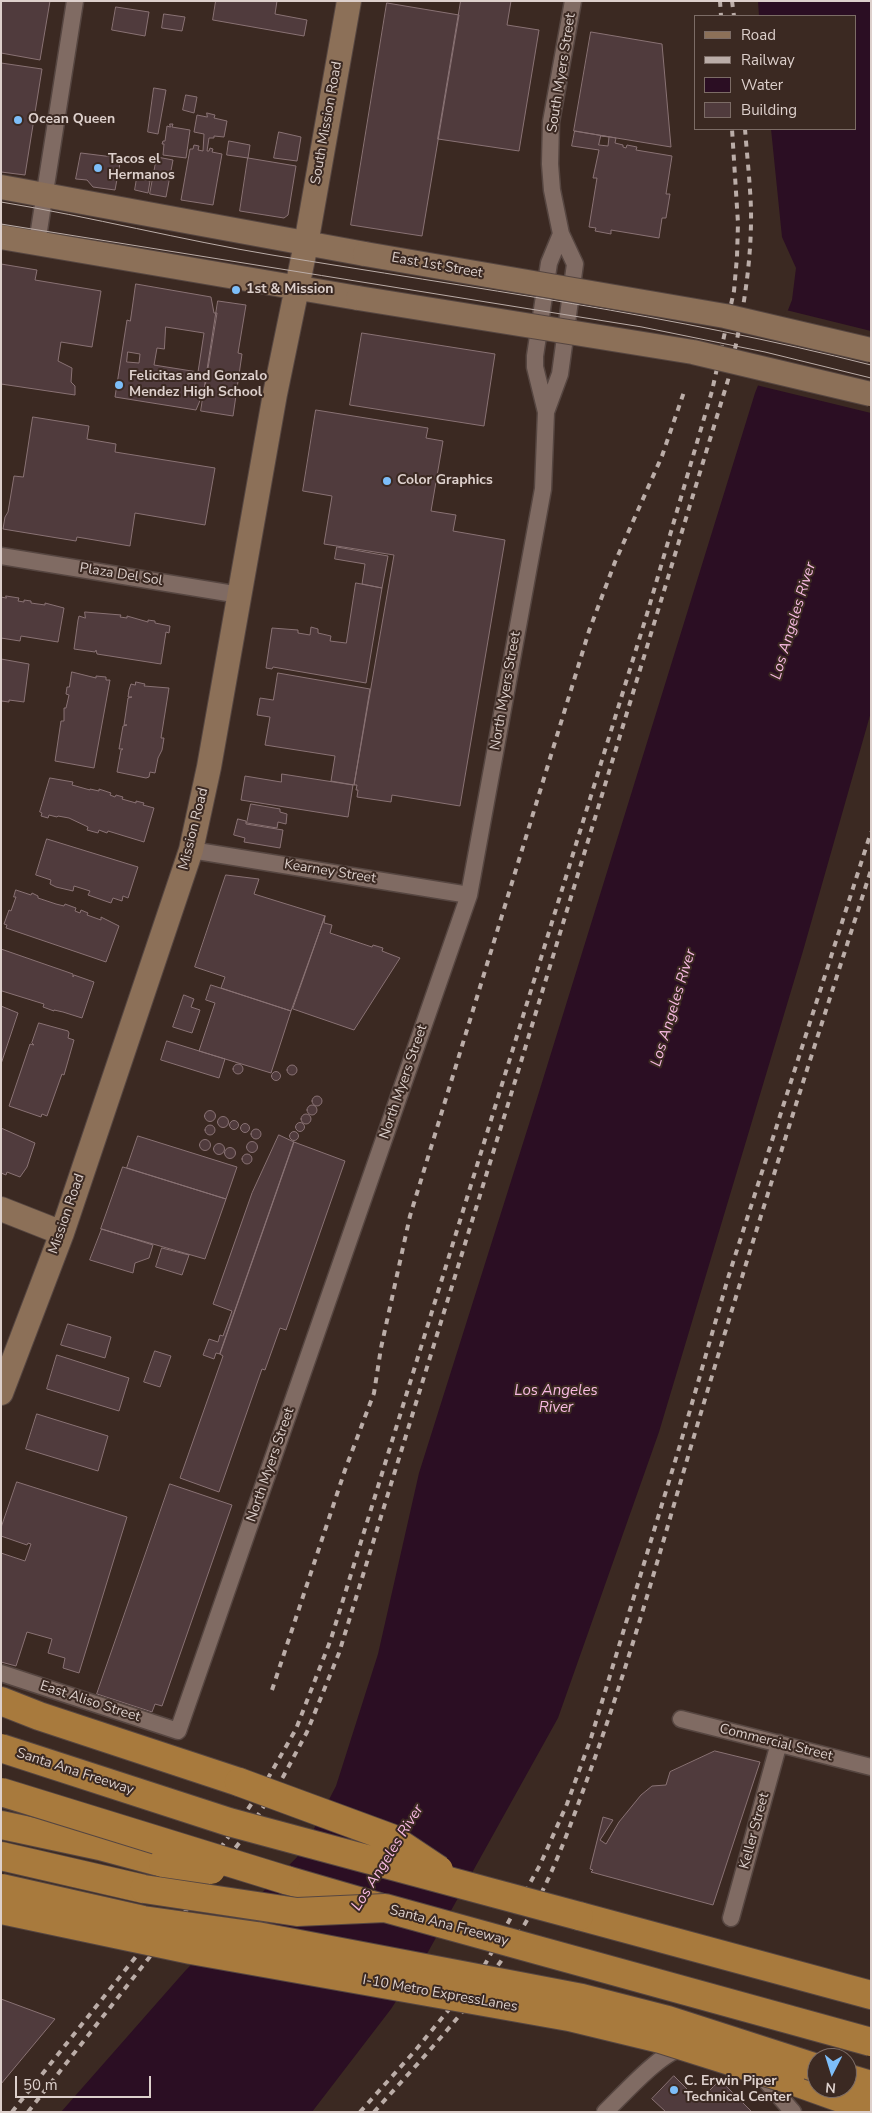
<!DOCTYPE html>
<html>
<head>
<meta charset="utf-8">
<style>
	body { margin:0 }
	#map { position:relative; width:872px; height:2113px; overflow:hidden; background:#3b2922; font-family:"Nunito Sans",sans-serif }
	canvas { display:block }
	.frame { position:absolute; inset:0; border:2px solid #ddd0cc; pointer-events:none }
	.legend { position:absolute; left:694px; top:15px; width:162px; height:115px; box-sizing:border-box; background:#3b2922; border:1px solid #7c6c66; margin:0; padding:6px 9px; list-style:none; font-size:15px; color:#ddd0cc }
	.legend li { display:flex; align-items:center; gap:10px; height:25px }
	.legend b { width:25px; border:1px solid #7c6c66 }
	.north { position:absolute; left:807px; top:2048px; width:50px; height:50px; box-sizing:border-box; background:#3b2922; border:1px solid #7c6c66; border-radius:50%; rotate:185deg; font-size:14px; font-weight:700; line-height:20px; text-align:center; color:#ddd0cc }
	.north::after { content:''; display:block; margin:auto; width:18px; height:22px; background:#7dbef9; clip-path:polygon(50% 0,100% 100%,50% 72%,0 100%) }
	.scale { position:absolute; left:15px; top:2076px; width:136px; height:22px; box-sizing:border-box; border:2px solid #ddd0cc; border-top:0; padding-left:6px; font-size:15px; line-height:18px; white-space:nowrap; color:#ddd0cc; -webkit-text-stroke:4px #3b2922; paint-order:stroke }
</style>
</head>
<body>
<div id="map">
<canvas width="872" height="2113"></canvas>
<div class="frame"></div>
<ul class="legend">
<li><b style="height:6px;background:#8c7058"></b>Road</li>
<li><b style="height:6px;background:#bbada8"></b>Railway</li>
<li><b style="height:14px;background:#2b0e23"></b>Water</li>
<li><b style="height:14px;background:#503b3d"></b>Building</li>
</ul>
<div class="north">N</div>
<div class="scale">50 m</div>
</div>
<script>
const ctx = document.querySelector('canvas').getContext('2d');
ctx.lineJoin = 'round';
function fillPath(path, color) { ctx.fillStyle = color; ctx.fill(path, 'evenodd'); }
function trace(path, color, width, dash) { ctx.strokeStyle = color; ctx.lineWidth = width; ctx.lineCap = dash ? 'butt' : 'round'; ctx.setLineDash(dash || []); ctx.stroke(path); }
function drawText(font, color, halo, rows, align = 'center') {
  ctx.font = font + ' "Nunito Sans",sans-serif'; ctx.lineWidth = 4; ctx.setLineDash([]); ctx.textBaseline = 'middle'; ctx.strokeStyle = halo; ctx.fillStyle = color; for (const [text, x, y, turn = 0] of rows) {
    ctx.save(); ctx.translate(x, y); ctx.rotate((+turn || 0) * Math.PI / 180); ctx.textAlign = isNaN(turn) ? turn : align; if (halo) ctx.strokeText(text, 0, 0); ctx.fillText(text, 0, 0); ctx.restore();
  }
}
const water = new Path2D(`
	M758,1H871V712L803,951L659,1432L558,1718L428,1952L391,2009L312,2112H61L185,1971L302,1852L336,1786L378,1654L419,1473L535,1105L755,393L792,300L796,268L782,237L771,129H856V16H759Z`);
const pier = new Path2D(`
	M786,310L871,331V413L756,385Z`);
const building = new Path2D(`
	M1,1H50L40,60L1,53Z
	M216,1H277L275,14L307,20L304,36L213,20Z
	M461,1H511L507,25L539,30L519,151L438,139Z
	M387,3L459,15L422,236L351,225Z
	M116,7L149,12L145,36L112,30Z
	M164,14L185,17L182,31L162,28Z
	M591,32L662,44L671,147L574,131Z
	M1,63L42,69L25,175L1,172Z
	M154,88L166,90L158,134L148,132Z
	M186,95L197,97L194,113L183,110Z
	M207,113L215,115L214,118L227,121L224,137L214,136V138H209L207,151H209L210,148L213,149L212,152L222,154L213,205L181,200L190,149H193L194,145L199,146L198,150L203,151L204,134L194,132L197,115L207,117Z
	M170,124H173L172,127L190,130L186,158L163,155L164,144H162L163,141H165L167,126L170,127Z
	M575,131L616,138L615,143L623,145V147L626,148L627,145L637,147L636,150L672,156L666,194H670L666,218H662L659,238L611,230V234L595,231L596,228L589,227L597,178H593L599,150L572,146ZM601,136L609,137L608,146L599,145Z
	M279,132L301,137L297,161L274,158Z
	M229,141L250,145L248,158L227,155Z
	M81,153L121,158L115,190L93,187L87,180L76,179Z
	M157,157L173,160L166,197L150,194Z
	M248,158L296,166L288,215L284,218L240,211Z
	M137,178L150,181L148,193L135,190Z
	M1,264L37,270L35,280L101,291L92,347L61,342L58,361L72,368L71,382L75,386V395L1,384Z
	M136,284L211,297L214,313H217L203,399L201,398L196,410L115,397L127,320L130,321ZM166,327L204,333L198,372L154,365L157,348L164,349ZM128,352L140,354L139,363L127,362Z
	M218,301L246,305L238,353L242,354L233,416L201,411Z
	M362,333L495,354L484,426L350,405Z
	M316,410L428,428L426,438L443,441L431,511L456,515L453,531L505,540L460,806L392,795L391,802L357,797L358,790H356L357,785H354L394,555L324,544L332,496L303,491Z
	M33,417L89,426L87,439L116,444L115,452L215,468L205,525L135,513L130,546L77,537L76,541L3,529L5,517L8,512L14,476L23,477Z
	M337,547L388,556L382,588L362,584L365,564L335,559Z
	M356,583L382,588L366,683L273,667L272,669L266,668L272,628L298,630V633L310,635L311,627L318,629V633L331,636L330,641L346,643Z
	M6,596L19,598L18,601L24,602V600L31,601V603L45,605V603L64,608L58,642L21,636L20,641L1,638V597L6,598Z
	M85,612L121,615L120,617L127,618V616L148,622V620L155,621V623L170,626L169,633L166,632L161,664L97,654L96,650L95,652L74,649L78,620L79,616L85,618Z
	M1,659L29,664L24,702L9,700V702L1,701Z
	M72,672L96,678V676L106,677V680H110L94,768L55,761L61,721H64V708H66L69,695L66,694L67,687H69Z
	M278,673L370,689L354,785L331,781L335,756L265,745L270,717L257,715L260,698L273,700Z
	M136,682L145,684L144,686L169,688L161,738H164L162,750L158,758L155,773L150,772L149,777L146,778L117,772L121,750L123,749H119L123,726L127,725H124L128,698L132,697H128L129,690L131,684L135,685Z
	M282,774L353,785L348,817L241,800L245,776L281,782Z
	M50,778L73,782L72,785L90,790V789L99,791V789L111,793L110,795L115,797L116,795L123,797L122,799L136,803V801L144,803L143,805L154,808L144,842L108,831L107,833L99,830L98,833L87,830L88,827L69,818L58,816L57,817L49,815L48,818L41,816L42,813L40,812Z
	M251,804L280,809V812L287,814L286,824L278,822L277,828L247,823Z
	M238,819L246,821V824L283,830L280,848L244,842L245,838L234,835Z
	M47,839L138,867L128,898L123,896L122,901L113,898L111,903L88,895L90,891L74,886L73,891L56,887L50,884L51,880L36,875Z
	M226,875L259,879L254,894L325,916L291,1011L221,988L225,977L195,967Z
	M16,890L31,895L32,893L38,896V898L56,904L64,906L65,904L76,908L75,911L80,913L81,910L88,913L87,915L101,920V917L119,926L106,962L6,928L7,925L4,924L9,910L11,911L16,897H14Z
	M325,916L324,923L332,925L330,933L372,947L373,945L383,948L382,951L400,958L354,1030L293,1009Z
	M1,949L73,974V977L74,975L94,982L82,1018L63,1012L54,1010V1011L43,1007L44,1004L2,991Z
	M211,985L291,1011L271,1073L199,1051L215,1003L206,1000Z
	M184,995L194,999L191,1007L200,1010L192,1033L173,1027Z
	M1,1006L18,1013L1,1064Z
	M39,1023L68,1031L69,1033L68,1038L74,1040L64,1075L62,1074L47,1116L42,1114L41,1117L9,1106L30,1044L34,1045L32,1043Z
	M167,1041L225,1059L219,1078L161,1060Z
	M233 1069a5 5 0 1 1 10 0a5 5 0 1 1-10 0Z
	M287 1070a5 5 0 1 1 10 0a5 5 0 1 1-10 0Z
	M271.5 1076a4.5 4.5 0 1 1 9 0a4.5 4.5 0 1 1-9 0Z
	M312 1101a5 5 0 1 1 10 0a5 5 0 1 1-10 0Z
	M307 1110a5 5 0 1 1 10 0a5 5 0 1 1-10 0Z
	M204.5 1116a5.5 5.5 0 1 1 11 0a5.5 5.5 0 1 1-11 0Z
	M301 1119a5 5 0 1 1 10 0a5 5 0 1 1-10 0Z
	M217.5 1122a5.5 5.5 0 1 1 11 0a5.5 5.5 0 1 1-11 0Z
	M229.5 1125a4.5 4.5 0 1 1 9 0a4.5 4.5 0 1 1-9 0Z
	M295.5 1127a4.5 4.5 0 1 1 9 0a4.5 4.5 0 1 1-9 0Z
	M240.5 1128a4.5 4.5 0 1 1 9 0a4.5 4.5 0 1 1-9 0Z
	M205 1130a5 5 0 1 1 10 0a5 5 0 1 1-10 0Z
	M1,1128L35,1143L27,1167L20,1177L7,1172L6,1175L1,1173Z
	M251 1134a5 5 0 1 1 10 0a5 5 0 1 1-10 0Z
	M289.5 1136a4.5 4.5 0 1 1 9 0a4.5 4.5 0 1 1-9 0Z
	M279,1135L294,1142L220,1354L216,1353L214,1359L203,1355L209,1339L218,1342L220,1335L223,1336L232,1311L213,1304L252,1193Z
	M138,1136L237,1167L226,1199L127,1168Z
	M199.5 1145a5.5 5.5 0 1 1 11 0a5.5 5.5 0 1 1-11 0Z
	M246.5 1147a5.5 5.5 0 1 1 11 0a5.5 5.5 0 1 1-11 0Z
	M294,1142L345,1161L286,1330L280,1328L265,1370L262,1369L219,1492L180,1478L223,1356L220,1354Z
	M213.5 1149a5.5 5.5 0 1 1 11 0a5.5 5.5 0 1 1-11 0Z
	M224.5 1153a5.5 5.5 0 1 1 11 0a5.5 5.5 0 1 1-11 0Z
	M242 1159a5 5 0 1 1 10 0a5 5 0 1 1-10 0Z
	M123,1167L226,1199L205,1259L101,1229Z
	M102,1229L153,1245L149,1258L135,1263L133,1273L90,1260Z
	M162,1248L189,1255L182,1275L156,1267Z
	M68,1324L111,1337L105,1358L61,1345Z
	M155,1351L171,1356L160,1387L144,1382Z
	M57,1355L129,1378L119,1411L47,1389Z
	M37,1414L108,1436L98,1471L26,1449Z
	M17,1482L127,1517L79,1673L63,1668L65,1658L48,1653L52,1639L27,1632L16,1666L1,1662V1553L25,1561L31,1544L28,1543L27,1545L1,1536V1528Z
	M170,1484L232,1505L162,1706L155,1704L152,1712L97,1694Z
	M715,1751L760,1762L713,1905L591,1872L593,1870L590,1869L603,1817L613,1820L600,1840L606,1844L619,1822L641,1795L652,1786L666,1785L670,1772Z
	M1,1999L55,2019L1,2084Z
	M674,2076L699,2101L720,2080L752,2112H666L652,2099Z`);
const street = new Path2D(`
	M37,243L75,1
	M546,412L560,374L575,264L561,234L552,190L550,164L551,122L573,1
	M1,556L240,595
	M191,850L469,895
	M1,1673L178,1731L469,895L543,489L546,412L535,367V356L549,263L561,234
	M681,1719L871,1767
	M731,1918L779,1743
	M760,2074L793,2112
	M605,2112C624,2094 662,2050 686,2047`);
const secondary = new Path2D(`
	M1,187L365,254
	M1,237L358,298
	M1,1209L62,1233
	M1,1393L62,1233L191,850L209,767L275,394L306,244L349,1`);
const highway = new Path2D(`
	M1,1701L39,1716L239,1782
	M1,1825L100,1846L163,1863
	M1,1856L144,1889
	M286,1880L379,1907
	M579,1916L871,1995
	M847,2078L871,2085
	M790,2080L871,2109`);
const tram = new Path2D(`
	M1,202C92,217 181,240 272,255C472,288 674,315 871,365
	M1,224L642,327L765,352L871,378`);
const rail = new Path2D(`
	M720,1L721,16
	M732,1L734,16
	M272,1690L345,1470L374,1393L381,1348L410,1216L589,631L615,562L662,456L685,389
	M12,2112L201,1875L242,1818L264,1785L296,1729L331,1639L647,614L712,391L734,291L737,257L738,223L732,129
	M28,2112L243,1838L283,1777L307,1732L339,1653L513,1088L728,380C741,325 752,267 751,209C750,182 747,155 745,129
	M360,2112L414,2052L483,1968L540,1865L567,1804L591,1738L680,1445L728,1278L871,832
	M374,2112C430,2050 489,1988 530,1915C554,1872 571,1824 588,1777C626,1673 656,1566 687,1460C745,1262 808,1066 871,870`);
const secondaryBridge = new Path2D(`
	M365,254L725,316L871,350
	M358,298L693,352L871,394`);
const highwayBridge = new Path2D(`
	M1,1748L229,1822L579,1916
	M239,1782L391,1838L439,1870
	M1,1792L286,1880
	M163,1863L211,1870
	M1,1888L143,1920L257,1936L582,1998L668,2020L817,2068
	M144,1889L297,1912L385,1908L871,2042
	M1,1910L191,1950L569,2017L660,2039L790,2080`);
const markers = [
	[18,120,5,"#7dbef9"],
	[98,168,5,"#7dbef9"],
	[236,290,5,"#7dbef9"],
	[119,385,5,"#7dbef9"],
	[387,481,5,"#7dbef9"],
	[674,2090,5,"#7dbef9"]
];
const streetNames = [
	["South Myers Street",562,73,-81],
	["South Mission Road",327,123,-80],
	["East 1st Street",437,266,10],
	["Plaza Del Sol",121,575,9],
	["North Myers Street",506,691,-80],
	["Mission Road",194,829,-76],
	["Kearney Street",330,872,9],
	["North Myers Street",404,1082,-71],
	["Mission Road",67,1214,-71],
	["North Myers Street",271,1465,-71],
	["East Aliso Street",90,1702,18],
	["Commercial Street",776,1743,14],
	["Santa Ana Freeway",75,1772,18],
	["Keller Street",755,1831,-75],
	["Santa Ana Freeway",449,1926,15],
	["I-10 Metro ExpressLanes",440,1994,10]
];
const poiNames = [
	["Ocean Queen",28,120],
	["Tacos el",108,160],
	["Hermanos",108,176],
	["1st & Mission",246,290],
	["Felicitas and Gonzalo",129,377],
	["Mendez High School",129,393],
	["Color Graphics",397,481],
	["C. Erwin Piper",684,2082],
	["Technical Center",684,2098]
];
const waterNames = [
	["Los Angeles River",794,621,-73],
	["Los Angeles River",674,1008,-73],
	["Los Angeles",556,1391],
	["River",556,1408],
	["Los Angeles River",388,1858,-58]
];
fillPath(water, '#2b0e23');
fillPath(pier, '#3b2922');
fillPath(building, '#503b3d');
trace(building, '#897274', 1);
trace(street, '#564641', 19);
trace(secondary, '#564641', 26);
trace(highway, '#564641', 30);
trace(street, '#806b63', 16);
trace(secondary, '#8c7058', 24);
trace(highway, '#a87a3d', 28);
trace(tram, '#bbada8', 1);
trace(rail, '#bbada8', 4, [6, 6]);
trace(secondaryBridge, '#564641', 26, []);
trace(highwayBridge, '#564641', 30, []);
trace(secondaryBridge, '#8c7058', 24);
trace(highwayBridge, '#a87a3d', 28);
for (const [x, y, r, color] of markers) { const dot = new Path2D(); dot.arc(x, y, r, 0, 2 * Math.PI); ctx.fillStyle = color; ctx.fill(dot); trace(dot, '#3b2922', 2); }
drawText('14px', '#ddd0cc', '#3b2922', streetNames);
drawText('bold 14px', '#ddd0cc', '#3b2922', poiNames, 'left');
drawText('italic 15px', '#f8bae2', '#3b2922', waterNames);
</script>
</body>
</html>
